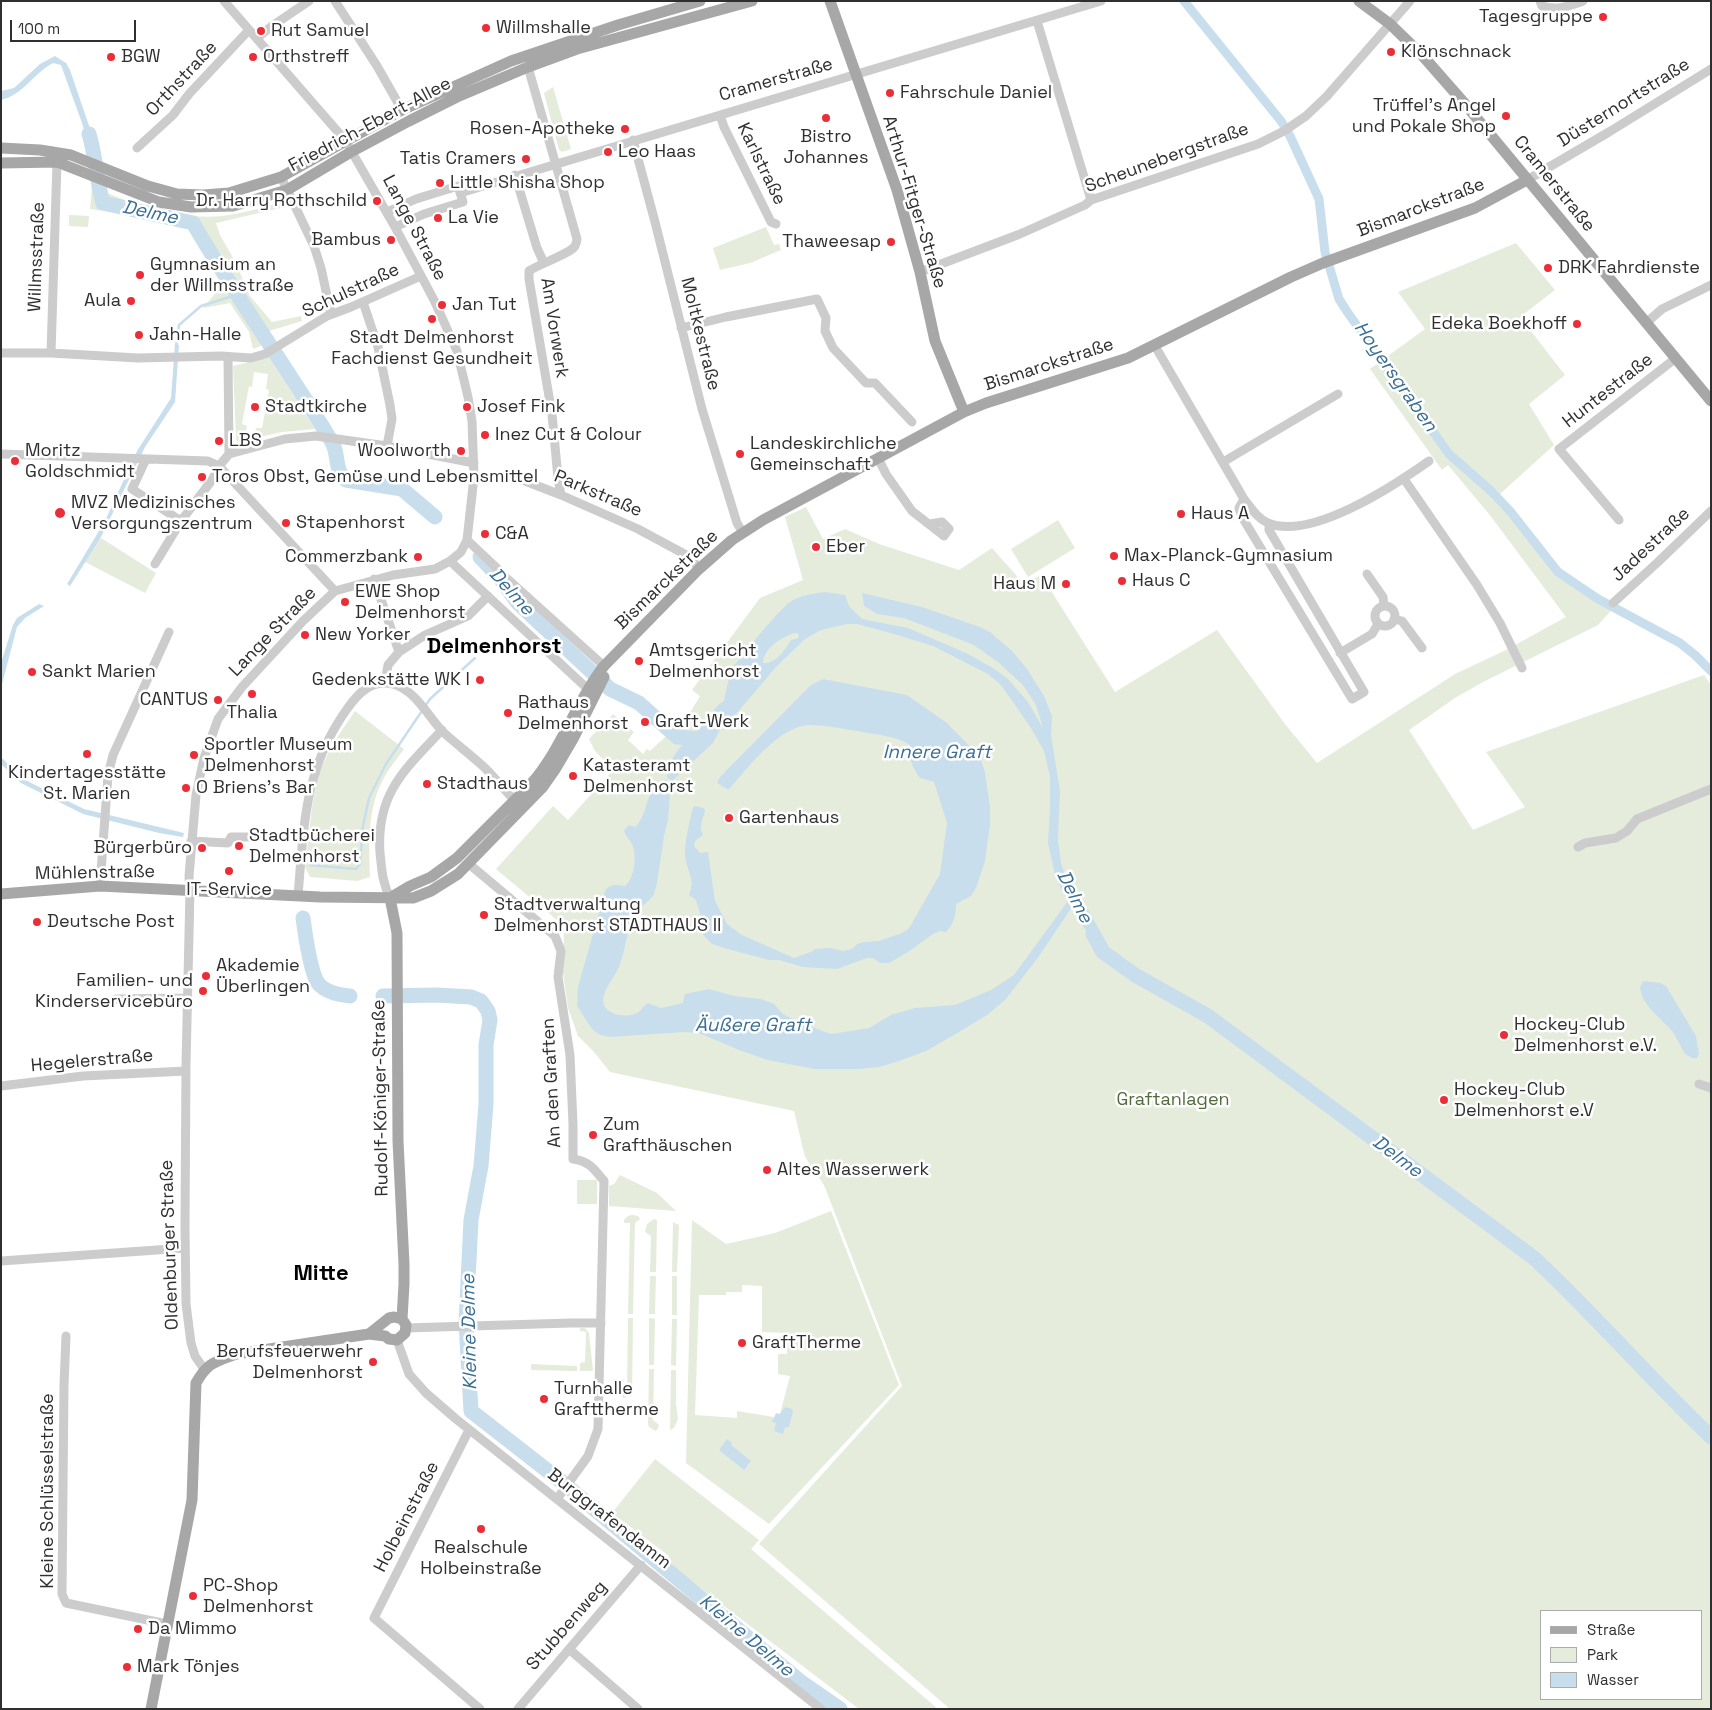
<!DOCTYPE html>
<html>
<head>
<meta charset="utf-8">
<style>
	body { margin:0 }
	#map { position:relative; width:1712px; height:1710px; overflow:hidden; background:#fff; font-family:"Space Grotesk",sans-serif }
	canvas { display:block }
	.frame { position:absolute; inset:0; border:2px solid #2f2f2f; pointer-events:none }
	.legend { position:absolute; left:1540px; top:1610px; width:162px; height:90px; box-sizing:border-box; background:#fff; border:1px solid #acacac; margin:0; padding:6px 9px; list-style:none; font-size:15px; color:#2f2f2f }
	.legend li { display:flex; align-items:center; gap:10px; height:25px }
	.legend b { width:25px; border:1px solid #acacac }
	.scale { position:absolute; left:10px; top:20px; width:126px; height:22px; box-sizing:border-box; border:2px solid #2f2f2f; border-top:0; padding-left:6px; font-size:15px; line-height:18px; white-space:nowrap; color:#2f2f2f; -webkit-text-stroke:4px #fff; paint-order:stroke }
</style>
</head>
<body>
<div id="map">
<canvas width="1712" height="1710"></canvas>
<div class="frame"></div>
<ul class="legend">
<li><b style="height:6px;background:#a7a7a7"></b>Straße</li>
<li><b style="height:14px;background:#e5ecdc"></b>Park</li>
<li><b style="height:14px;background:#c8deed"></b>Wasser</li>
</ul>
<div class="scale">100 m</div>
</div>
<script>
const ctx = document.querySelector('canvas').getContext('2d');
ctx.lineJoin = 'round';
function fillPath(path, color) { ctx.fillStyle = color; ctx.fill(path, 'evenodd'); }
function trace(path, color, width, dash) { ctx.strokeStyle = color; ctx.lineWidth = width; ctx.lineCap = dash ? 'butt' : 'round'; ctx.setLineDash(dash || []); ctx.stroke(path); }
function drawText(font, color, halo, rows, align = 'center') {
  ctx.font = font + ' "Space Grotesk",sans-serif'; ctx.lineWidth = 5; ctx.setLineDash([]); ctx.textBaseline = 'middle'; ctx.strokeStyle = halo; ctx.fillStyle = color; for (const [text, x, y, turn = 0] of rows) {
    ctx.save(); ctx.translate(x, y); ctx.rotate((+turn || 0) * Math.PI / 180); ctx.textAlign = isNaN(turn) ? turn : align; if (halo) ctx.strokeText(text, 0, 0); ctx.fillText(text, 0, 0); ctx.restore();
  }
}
const green = new Path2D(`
	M553,87L571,149L562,152L559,150L544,93Z
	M92,186C132,205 178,220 222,216C241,214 260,208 278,203L285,207L216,223L220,235L236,263L249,295L272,322L301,316L302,321L259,334L265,344L253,349L249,332L230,303L203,308L224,283L191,225L162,219L90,209Z
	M69,215L89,216L88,227L69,226Z
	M766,227L774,245L779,244L781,250L750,263L720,270L713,248Z
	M1516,243L1555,290L1520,317L1565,375L1529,404L1554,445L1500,494L1559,567L1579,584L1617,604L1598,625L1483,682L1455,698L1409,730L1473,830L1525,807L1486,752L1704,675L1711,685V1709H950L759,1544L902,1386L824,1185L805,1157L794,1111L610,1072L594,1052L578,1036L568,1008L563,973L564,926L496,869L553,806L568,820L613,770L595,751L589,739L613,714L634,732L628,740L643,754L647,749L650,751L688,716L700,696L692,690L760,598L803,580L785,517L806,507L823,539L845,529L879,544L959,570L992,548L1024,584L1041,575L1115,692L1217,630L1285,724L1317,763L1455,674L1504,651L1566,617L1489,514L1448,465L1442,470L1370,369L1425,329L1398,292ZM1541,1611H1701V1699H1541Z
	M269,357L315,429L282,432L237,442L236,437L233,366ZM254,372L268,374L266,389L269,390L262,428H256L254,437L245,435L247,426L242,424L249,386L252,387Z
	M1058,520L1075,548L1028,577L1011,549Z
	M101,538L156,573L145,593L85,562Z
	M355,711L404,749C397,759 389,768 384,778C367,808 369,843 370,877L357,881L310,877L305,867L312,807L319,773L332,745Z
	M620,1175L657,1193L676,1211L609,1206V1186L614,1184Z
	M577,1180H597V1204H577Z
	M831,1211L899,1385L769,1524L686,1463L692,1220L726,1244L775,1233ZM742,1285L762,1286V1332L787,1333V1354H778V1374L790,1376L780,1414L773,1422L774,1417L737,1411V1418L695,1415L699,1295H726V1292H742Z
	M632,1215L638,1216L640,1219L635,1223L633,1314H628L630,1223H624V1220L628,1216Z
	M654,1219L657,1220L656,1272H650L651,1236L645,1232L647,1224Z
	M673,1222L679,1225L677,1272H672Z
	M650,1276H656L655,1314H649Z
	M672,1276H677V1315H672Z
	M628,1318H633L632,1395L624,1398L621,1396V1393H627Z
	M649,1318L655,1319L654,1365H649Z
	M672,1319H677L676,1366L671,1365Z
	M580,1328H585L589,1333L593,1371H580V1363L585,1362L586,1332L580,1331Z
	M531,1364L577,1366V1371L531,1370Z
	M649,1369H654L653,1420L659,1425L658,1428L656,1431L649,1427L648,1424Z
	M671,1370H676V1404L678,1419L674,1428L670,1430Z
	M655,1459L759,1540L751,1549L938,1709H859L665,1561L669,1556L612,1513Z`);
const water = new Path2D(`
	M55,56L66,63L70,70L99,155L90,151L82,123L61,65L53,63C34,73 23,95 1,100V91L14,88L40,64Z
	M175,344L179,345L175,402L145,447L100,539L70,586L67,584L105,521L137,451L171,398Z
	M825,592L845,595L849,606L862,619L908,628L968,654L993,668L1008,679L1028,702L1043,728L1036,705L1023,685L999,663L974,645L904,618L877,614L864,606L862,593L922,607L980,627L990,632L1012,651L1027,669L1044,696L1052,716L1051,735L1060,791L1058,840L1061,863L1068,883L1078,899L1087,908L1105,940L1103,952L1099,953L1072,907L1037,959L1005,1000L987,1015L954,1035L926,1051L899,1061L879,1067L860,1069H815L768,1060L739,1050L699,1033L685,1032L611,1037L600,1035L592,1029L577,1006L578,987L605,891C610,883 616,885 625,886C635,878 637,855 632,844C629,839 625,836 624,830L629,825L635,827C645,819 645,801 653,790C656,786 661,782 665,779L671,784L668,820L664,836L657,883C656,886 655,891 654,894C650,902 639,906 635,913C627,928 626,946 621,961C618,974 607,983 604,995C598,1014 625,1019 637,1013C641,1011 643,1006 648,1003L661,1008L683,1003L685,994L709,989L734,996L761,999L774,1004L783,1014L801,1023L831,1034L869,1028L891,1015L915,1008L955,1005L991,990L1014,975L1068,901L1056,879L1048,843L1050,807V777L1044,751L1031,728L1001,685L988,674L933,646L894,634L857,624H847L821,630L805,639L776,667L736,714L721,728L713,743L672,781L667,777C668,758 681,747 693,733C708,728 711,707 724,701C726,691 729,676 733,667C746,652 780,606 795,599C804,595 815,593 825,592ZM795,633H798L799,637L796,639L791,640C785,650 776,664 763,663C763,649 781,637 795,633Z
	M39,604L44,606L25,618L17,627L1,688V663L13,625L17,618Z
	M823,679L907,695L947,723L980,757L985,772L990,807V824L985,861L976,888L971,896L956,904C956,916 954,923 946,932L940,931L933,934L908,952L889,963H880L873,958H867L837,969L803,967L779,960H769L724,948L712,944L704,936L699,928L701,917L696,900L689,895C696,877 686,872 685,854C685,839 689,825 692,811L694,806L704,808L705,811C703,821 698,824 703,835L695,841L694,846L700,853L708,852L715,901L727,924L742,935L794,958L811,952L815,949L830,948L843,951L852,949L857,944L864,942L879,941L902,933L907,930L911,925L940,874L947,823L934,782L920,778C912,767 909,759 910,745C896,736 878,735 862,732C845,729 826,725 809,725C779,726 748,768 729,789H727L717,783L720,777L811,685Z
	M1,757L23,779L84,809L184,833L183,837L159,833L83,814L21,783L1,764Z
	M1645,981L1660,983L1666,986L1696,1036L1699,1054L1697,1058H1692L1685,1054L1673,1032L1652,1011L1643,999L1640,988L1642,982Z
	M785,1407L792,1409L793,1412L789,1427H785L783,1434L774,1431L776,1423L772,1422L776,1413L780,1414Z
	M727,1439L732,1443L731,1445L751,1461L744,1470L719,1450Z`);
const stream = new Path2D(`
	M176,347L179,325L201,306L236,295
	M310,865L356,869L360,864L363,826L369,798L386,764L430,699L475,658`);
const canal = new Path2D(`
	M1184,1L1281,121L1290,136L1319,199L1325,252L1339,299L1348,313L1449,454L1491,491L1510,511L1558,572L1598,599L1680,643L1695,655L1711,671`);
const river = new Path2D(`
	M89,134C96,156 96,180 103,203L193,223C236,297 287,368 332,442C339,454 334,470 346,480L402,489L435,517
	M480,557L500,578L517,602L610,689L639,703L677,737L700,739L706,733
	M303,918C305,933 310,971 318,983C325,992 339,995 350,996
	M1093,934L1103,952L1135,975L1208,1016L1534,1258C1595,1315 1650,1379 1711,1437
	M383,996L437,995L471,997L481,1001L488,1011L490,1020L486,1045V1104L481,1166L471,1220L466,1322L471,1411L562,1482L801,1682L840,1709`);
const minor = new Path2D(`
	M335,1L377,66L402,110
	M1540,1L1542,6C1557,11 1569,6 1583,1
	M1037,21L1091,200
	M257,38L272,26L309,1
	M528,67L577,239C577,241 576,244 575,246C570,254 539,264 529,271V279L552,414L558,478L561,495
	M720,115L724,127L771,222L776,224
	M633,140L655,222L702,409L737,523L743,533
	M137,148L173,115L189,94L249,30
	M515,175L537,248L544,263
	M281,177L314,246L321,268L331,314
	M1527,180L1609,132L1711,69
	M460,193L1101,1
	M387,212L416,199L458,186L463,202L424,214L395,227
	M920,272L1020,234L1085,205L1091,200L1258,144L1284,131L1306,116L1327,96L1410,1
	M363,302L378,347L390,405L392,419L387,446
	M1646,323L1662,309L1711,285
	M681,328L726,317L817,299L826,318L825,331L833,348L866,383H875L912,422
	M1155,346L1244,499C1251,508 1257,518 1268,523C1311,541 1395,485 1429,461
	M1,353H51L138,358L221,356L251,358L265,354L327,316L351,307L421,276
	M51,353L57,162
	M1,454L208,461L219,466L335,591
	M229,454L285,439L316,436L387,446L474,463
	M878,458L886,474L912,511L944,536L949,529L942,522L930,524
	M146,459L132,489L181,521
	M1223,462L1338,394
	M474,477L512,476L561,495L638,529L690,557L699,569
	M1404,479L1477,585L1500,623L1522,668
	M1244,499L1239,508L1242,517L1352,699L1364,692L1269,530V524
	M1619,520L1559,449L1676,358
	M467,540L501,572
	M450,561L591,692
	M155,564L181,521L212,480L219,466L229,454L228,357
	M502,574L604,666
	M1367,574L1383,597L1384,606
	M374,579L399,652
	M1613,603L1658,562L1711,511
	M1375 616a10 10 0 1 1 20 0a10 10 0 1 1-20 0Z
	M1394,619L1402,621L1422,648
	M1340,653L1372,634L1378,624
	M385,683L388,665L399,652L425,635L468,616L488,596
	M191,841L228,843L231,837H252
	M1578,847L1585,843L1616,838L1627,831L1637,819L1711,789
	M469,864L555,936L561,951L558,977L570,1055L573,1124V1159C589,1161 594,1169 604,1181L598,1429L588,1456L557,1499
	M100,886L108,775L113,755L169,632
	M298,896C304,825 304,769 347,709C358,693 372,679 393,684C415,690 428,716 442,731C456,744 471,755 485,768C497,780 507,793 518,804
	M390,898C382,881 382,871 380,853C376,794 404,770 442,730
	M116,999L187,998
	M1699,1084L1711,1088
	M1,1086L83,1076L186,1071
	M1,1261L185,1248
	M406,1328L570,1323H601
	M66,1336L64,1385L62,1594L66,1603L167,1624
	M397,1340L409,1374L426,1393L456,1419L821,1709
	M204,1369L195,1356L191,1343L186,1304L185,1227L186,1064L190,891L189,876L196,795L204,758L218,719L242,687L303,621L335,591L393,575L435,569L450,561L461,552L467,540L474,477L472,421L468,397L457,351L434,300L395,227L345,140L224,1
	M469,1430L374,1618L480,1709
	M569,1649L638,1709
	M518,1709L641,1565`);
const major = new Path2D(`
	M830,1L897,190L920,272L935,341L964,412
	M1359,1L1390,24L1422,55L1465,104L1711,401
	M1,148L40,150L71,155L148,186L177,194L203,195L229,193L281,177L402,110L511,61L618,25L700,1
	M1,163L57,162L159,202L191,207L233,206L287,190L351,152L409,121L457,97L528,67L577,49L752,1
	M1,894L100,886L320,897L413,898L431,891L458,874L542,788L556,768L573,739L604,677
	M390,898L410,886L431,877L457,858L531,784C562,749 575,703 604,666L699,569L732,540L763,520L964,412L986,403L1128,358L1291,277L1323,263L1475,208L1527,180
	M369,1334L389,1318L394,1317L402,1319
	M151,1709L192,1500L196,1383C208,1362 215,1362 236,1354L369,1334L385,1336L389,1339L397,1340L405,1333L406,1325L402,1319L404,1284V1264L398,1141L397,933L390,898`);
const markers = [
	[1603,17,5,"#ea2d37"],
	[486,28,5,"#ea2d37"],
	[261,31,5,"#ea2d37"],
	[1391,52,5,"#ea2d37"],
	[111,57,5,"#ea2d37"],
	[253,57,5,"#ea2d37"],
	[890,93,5,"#ea2d37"],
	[1506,116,5,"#ea2d37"],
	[826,118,5,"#ea2d37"],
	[625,129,5,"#ea2d37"],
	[608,152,5,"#ea2d37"],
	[526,159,5,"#ea2d37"],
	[440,183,5,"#ea2d37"],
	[377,201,5,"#ea2d37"],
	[438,218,5,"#ea2d37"],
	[391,240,5,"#ea2d37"],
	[891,242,5,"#ea2d37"],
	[1548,268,5,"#ea2d37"],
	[140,275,5,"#ea2d37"],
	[131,301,5,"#ea2d37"],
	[442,305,5,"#ea2d37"],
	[432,319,5,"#ea2d37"],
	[1577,324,5,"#ea2d37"],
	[139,335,5,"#ea2d37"],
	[255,407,5,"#ea2d37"],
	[467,407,5,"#ea2d37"],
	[485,435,5,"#ea2d37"],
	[219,441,5,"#ea2d37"],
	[461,451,5,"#ea2d37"],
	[740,454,5,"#ea2d37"],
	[15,461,5,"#ea2d37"],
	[202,477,5,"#ea2d37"],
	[60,513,6,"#ea2d37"],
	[1181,514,5,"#ea2d37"],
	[286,523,5,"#ea2d37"],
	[485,534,5,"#ea2d37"],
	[816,547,5,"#ea2d37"],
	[1114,556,5,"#ea2d37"],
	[418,557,5,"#ea2d37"],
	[1122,581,5,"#ea2d37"],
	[1066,584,5,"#ea2d37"],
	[345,602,5,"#ea2d37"],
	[305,635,5,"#ea2d37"],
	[639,661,5,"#ea2d37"],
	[32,672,5,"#ea2d37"],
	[480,680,5,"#ea2d37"],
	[252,694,5,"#ea2d37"],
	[218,700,5,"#ea2d37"],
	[508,713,5,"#ea2d37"],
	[645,722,5,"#ea2d37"],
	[87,754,5,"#ea2d37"],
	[194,755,5,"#ea2d37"],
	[573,776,5,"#ea2d37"],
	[427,784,5,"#ea2d37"],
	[186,788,5,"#ea2d37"],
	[729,818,5,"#ea2d37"],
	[239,846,5,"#ea2d37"],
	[202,848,5,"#ea2d37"],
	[229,871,5,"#ea2d37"],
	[484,915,5,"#ea2d37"],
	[37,922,5,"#ea2d37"],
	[206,976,5,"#ea2d37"],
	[203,991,5,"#ea2d37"],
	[1504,1035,5,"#ea2d37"],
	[1444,1100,5,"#ea2d37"],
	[593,1135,5,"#ea2d37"],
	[767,1170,5,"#ea2d37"],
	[742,1343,5,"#ea2d37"],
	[373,1362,5,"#ea2d37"],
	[544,1399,5,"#ea2d37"],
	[481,1529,5,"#ea2d37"],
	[193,1596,5,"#ea2d37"],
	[138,1629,5,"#ea2d37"],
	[127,1667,5,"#ea2d37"]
];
const poiNames = [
	["Tagesgruppe",1593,17,"right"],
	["Willmshalle",496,28],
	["Rut Samuel",271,31],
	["Klönschnack",1401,52],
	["BGW",121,57],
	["Orthstreff",263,57],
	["Fahrschule Daniel",900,93],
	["Trüffel's Angel",1496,106,"right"],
	["und Pokale Shop",1496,127,"right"],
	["Rosen-Apotheke",615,129,"right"],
	["Bistro",826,137,"center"],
	["Johannes",826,158,"center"],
	["Leo Haas",618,152],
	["Tatis Cramers",516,159,"right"],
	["Little Shisha Shop",450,183],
	["Dr. Harry Rothschild",367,201,"right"],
	["La Vie",448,218],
	["Bambus",381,240,"right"],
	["Thaweesap",881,242,"right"],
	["Gymnasium an",150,265],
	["der Willmsstraße",150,286],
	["DRK Fahrdienste",1558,268],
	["Aula",121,301,"right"],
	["Jan Tut",452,305],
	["Edeka Boekhoff",1567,324,"right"],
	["Jahn-Halle",149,335],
	["Stadt Delmenhorst",432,338,"center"],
	["Fachdienst Gesundheit",432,359,"center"],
	["Stadtkirche",265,407],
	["Josef Fink",477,407],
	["Inez Cut & Colour",495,435],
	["LBS",229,441],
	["Landeskirchliche",750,444],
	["Gemeinschaft",750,465],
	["Moritz",25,451],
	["Goldschmidt",25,472],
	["Woolworth",451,451,"right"],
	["Toros Obst, Gemüse und Lebensmittel",212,477],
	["MVZ Medizinisches",71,503],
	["Versorgungszentrum",71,524],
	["Haus A",1191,514],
	["Stapenhorst",296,523],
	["C&A",495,534],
	["Eber",826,547],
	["Max-Planck-Gymnasium",1124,556],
	["Commerzbank",408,557,"right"],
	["Haus C",1132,581],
	["Haus M",1056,584,"right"],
	["EWE Shop",355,592],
	["Delmenhorst",355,613],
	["New Yorker",315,635],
	["Amtsgericht",649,651],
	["Delmenhorst",649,672],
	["Sankt Marien",42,672],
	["Gedenkstätte WK I",470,680,"right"],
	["CANTUS",208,700,"right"],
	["Rathaus",518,703],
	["Delmenhorst",518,724],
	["Thalia",252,713,"center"],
	["Graft-Werk",655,722],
	["Sportler Museum",204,745],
	["Delmenhorst",204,766],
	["Katasteramt",583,766],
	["Delmenhorst",583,787],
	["Kindertagesstätte",87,773,"center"],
	["St. Marien",87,794,"center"],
	["Stadthaus",437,784],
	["O Briens's Bar",196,788],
	["Gartenhaus",739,818],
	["Stadtbücherei",249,836],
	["Delmenhorst",249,857],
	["Bürgerbüro",192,848,"right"],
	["IT-Service",229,890,"center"],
	["Stadtverwaltung",494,905],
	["Delmenhorst STADTHAUS II",494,926],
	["Deutsche Post",47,922],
	["Akademie",216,966],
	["Überlingen",216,987],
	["Familien- und",193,981,"right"],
	["Kinderservicebüro",193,1002,"right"],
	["Hockey-Club",1514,1025],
	["Delmenhorst e.V.",1514,1046],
	["Hockey-Club",1454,1090],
	["Delmenhorst e.V",1454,1111],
	["Zum",603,1125],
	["Grafthäuschen",603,1146],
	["Altes Wasserwerk",777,1170],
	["GraftTherme",752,1343],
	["Berufsfeuerwehr",363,1352,"right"],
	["Delmenhorst",363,1373,"right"],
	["Turnhalle",554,1389],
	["Grafttherme",554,1410],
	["Realschule",481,1548,"center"],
	["Holbeinstraße",481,1569,"center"],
	["PC-Shop",203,1586],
	["Delmenhorst",203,1607],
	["Da Mimmo",148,1629],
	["Mark Tönjes",137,1667]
];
const streetNames = [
	["Orthstraße",182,79,-47],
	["Cramerstraße",776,80,-16],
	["Düsternortstraße",1624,103,-32],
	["Friedrich-Ebert-Allee",370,125,-28],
	["Scheunebergstraße",1167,158,-20],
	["Karlstraße",761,164,64],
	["Cramerstraße",1554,184,51],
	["Arthur-Fitger-Straße",914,202,73],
	["Bismarckstraße",1421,208,-21],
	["Lange Straße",414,228,62],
	["Willmsstraße",37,257,-88],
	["Schulstraße",351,291,-25],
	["Am Vorwerk",554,328,81],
	["Moltkestraße",700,334,76],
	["Bismarckstraße",1049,365,-18],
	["Huntestraße",1608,391,-38],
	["Parkstraße",598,494,23],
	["Jadestraße",1651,545,-43],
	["Bismarckstraße",667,580,-44],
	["Lange Straße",273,632,-46],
	["Mühlenstraße",95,873,-1],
	["Hegelerstraße",92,1061,-5],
	["An den Graften",552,1083,-93],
	["Rudolf-Königer-Straße",381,1098,-91],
	["Oldenburger Straße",170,1245,-92],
	["Kleine Schlüsselstraße",48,1491,-90],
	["Holbeinstraße",407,1517,-63],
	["Burggrafendamm",609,1519,38],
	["Stubbenweg",567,1626,-49]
];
const parkNames = [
	["Graftanlagen",1173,1100]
];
const waterNames = [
	["Delme",150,213,12],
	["Hoyersgraben",1395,377,55],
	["Delme",511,592,48],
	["Innere Graft",937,753],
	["Delme",1074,897,63],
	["Äußere Graft",753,1026],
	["Delme",1397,1157,37],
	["Kleine Delme",470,1332,-91],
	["Kleine Delme",746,1636,40]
];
const districtNames = [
	["Delmenhorst",494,647],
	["Mitte",321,1274]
];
fillPath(green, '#e5ecdc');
fillPath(water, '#c8deed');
trace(stream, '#c8deed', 2.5);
trace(canal, '#c8deed', 9);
trace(river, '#c8deed', 15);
trace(minor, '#ccc', 9);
trace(major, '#a7a7a7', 11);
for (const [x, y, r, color] of markers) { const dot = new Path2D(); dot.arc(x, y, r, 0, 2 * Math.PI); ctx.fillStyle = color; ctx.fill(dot); trace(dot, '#fff', 2); }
drawText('18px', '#2f2f2f', '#fff', poiNames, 'left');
drawText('18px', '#2f2f2f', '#fff', streetNames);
drawText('18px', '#516c3b', '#fff', parkNames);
drawText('italic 19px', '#3a6f93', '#fff', waterNames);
drawText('bold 22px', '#000', '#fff', districtNames);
</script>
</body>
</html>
